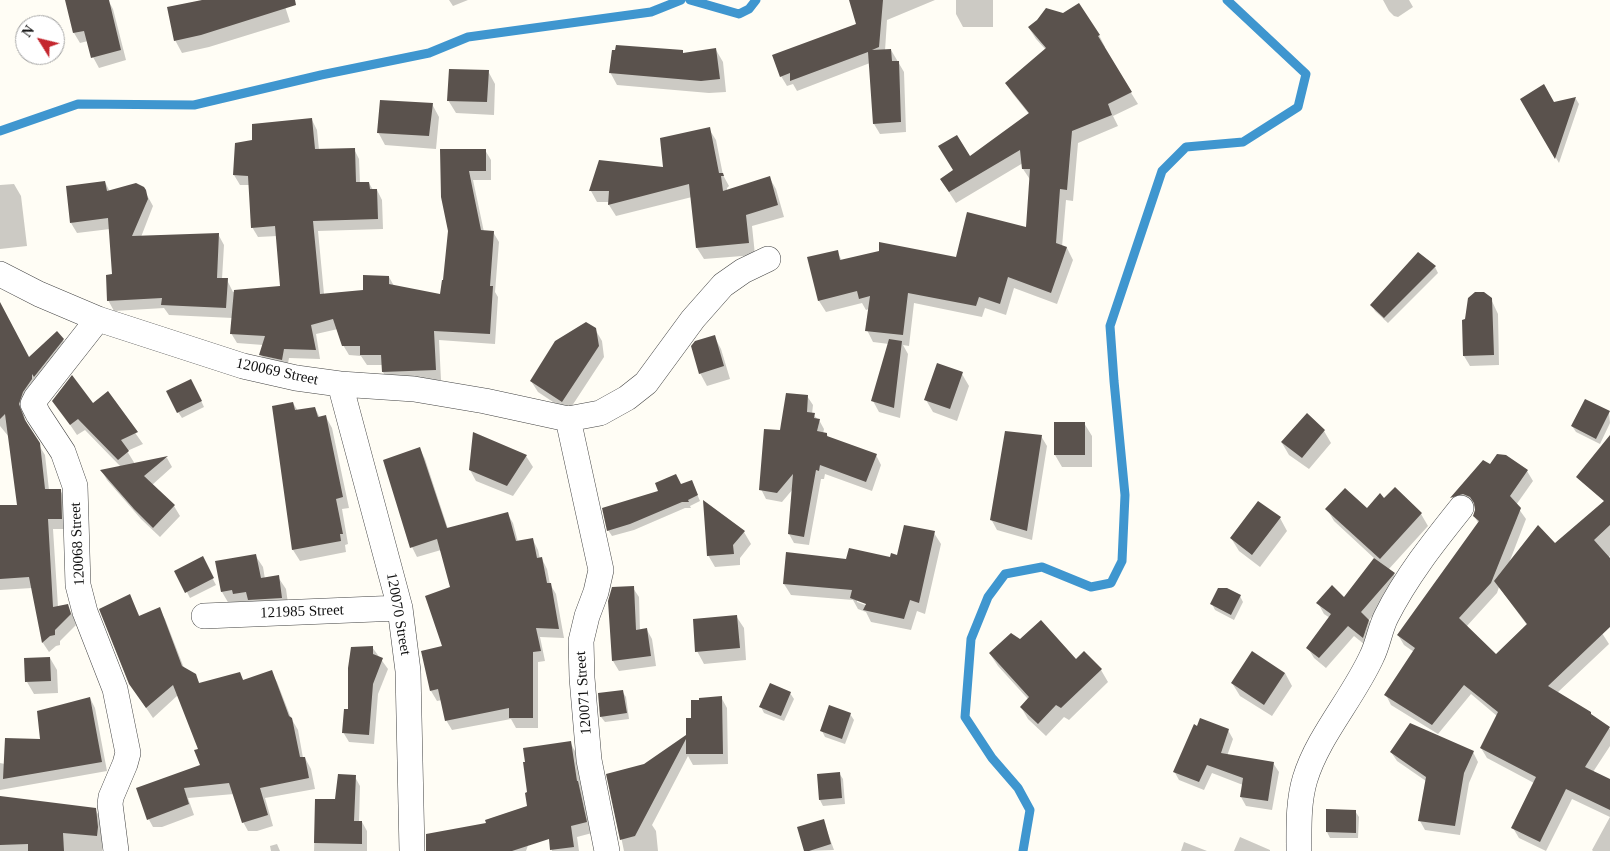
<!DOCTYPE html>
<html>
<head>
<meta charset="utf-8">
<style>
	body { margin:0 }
	#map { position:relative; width:1610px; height:851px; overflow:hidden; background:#fffdf5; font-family:Georgia,serif }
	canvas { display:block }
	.north { position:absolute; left:15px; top:15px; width:50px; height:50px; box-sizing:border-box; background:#fff; border:1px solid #a0a0a0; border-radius:50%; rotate:306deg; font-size:14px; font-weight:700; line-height:20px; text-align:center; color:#111 }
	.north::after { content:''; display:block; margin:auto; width:18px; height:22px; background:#c4262e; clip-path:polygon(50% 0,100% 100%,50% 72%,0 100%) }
</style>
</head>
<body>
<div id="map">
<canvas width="1610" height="851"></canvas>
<div class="north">N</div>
</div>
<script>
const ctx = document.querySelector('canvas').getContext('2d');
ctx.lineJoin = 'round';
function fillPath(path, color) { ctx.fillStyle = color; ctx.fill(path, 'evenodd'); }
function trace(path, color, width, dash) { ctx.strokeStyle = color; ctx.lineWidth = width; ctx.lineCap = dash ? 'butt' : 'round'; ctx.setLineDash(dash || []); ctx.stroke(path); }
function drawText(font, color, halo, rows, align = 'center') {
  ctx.font = font + ' Georgia,serif'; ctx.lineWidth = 5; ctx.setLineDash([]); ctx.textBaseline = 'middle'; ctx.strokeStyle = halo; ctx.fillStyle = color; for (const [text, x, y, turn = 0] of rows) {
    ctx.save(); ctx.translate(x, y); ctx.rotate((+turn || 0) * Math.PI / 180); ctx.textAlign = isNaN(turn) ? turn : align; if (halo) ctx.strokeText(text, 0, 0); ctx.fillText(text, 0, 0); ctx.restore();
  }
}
const shadow = new Path2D(`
	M66,0H108L113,9L126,60L99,68L93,57L88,41L80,43L74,33Z
	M209,0H283L290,22L209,47L182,53L175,40Z
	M449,0H468L453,6Z
	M850,0H935L887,20L885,51L891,50L904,72L906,132L880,134L874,124L870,63L797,91L793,84L787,86L781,76L857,25Z
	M956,0H993V27H963L956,14Z
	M1383,0H1409L1413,7L1398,17L1394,16L1389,11Z
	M1029,28L1099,35L1105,47L1103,48L1138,104L1113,116L1118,126L1078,143L1073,201L1066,200L1062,247L1067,248L1073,260L1057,304L1014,288L1006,315L985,308L982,317L914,303L909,346L903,345L908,354L900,418L879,412L873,401L889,344L873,342L867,330L869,309L866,310L862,303L826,312L819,301L809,258L837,251L842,261L957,259L1027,228L1031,181L1023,169V163L956,203L941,180L1029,114L1013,94L1006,83L1046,50L1036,39Z
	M716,50L723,62L726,92L709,93L617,85L610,72L682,51L684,54Z
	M488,71L495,84L494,115L456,113L448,100Z
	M1521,99L1553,103L1576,99L1579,104L1559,163Z
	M432,104L439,117L436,149L385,145L378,132Z
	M312,120L317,130L319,150L354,149L359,159L360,183H369L373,190H377L382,200L383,229L318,231L324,294L364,291L389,277L394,286L442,295L445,281L449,231L442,197L485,150L491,160V180H473L484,232H493L499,242L495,292L498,297L495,344L439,340L441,380L388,382L383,372L382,365H367L361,356L349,355L343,345L338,329L316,334L320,359L289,358L287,369L266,365L261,355L263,345L237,343L231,333L233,318L169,315L164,308L114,311L108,300L113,275L110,229L77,233L71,223L105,182L110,192L143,188L153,206L141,237L218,234L224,245L222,279L227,280L233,292L281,287L277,236L258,237L252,227L250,185H240L234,175L253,141Z
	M709,129L716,140L723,175L729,186L727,188V191L769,177L776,189L784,217L752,226L755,255L704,259L697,248L692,197L616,216L609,205V202H597L591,191L664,168Z
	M14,184L21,196L27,246L0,249V185Z
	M1435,267L1438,273L1388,323L1375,311L1372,305Z
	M1491,299L1498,314L1499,365L1470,366L1464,356L1463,321Z
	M595,329L602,341L604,357L568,412L538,392L531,381Z
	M714,336L721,349L730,379L707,386L700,373Z
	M63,340L69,350L29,402L24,416L29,429L45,455L49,490H60L66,500L67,529H53L58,607L67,605L73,616L76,625L60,641V645L56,646L49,652L43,643L32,588L0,590V506H18L9,437L0,426V346L29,359Z
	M962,374L969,386L957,421L933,412L926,400Z
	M194,386L204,407L182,418L178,412Z
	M107,393L143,444L127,451L135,464L167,458L172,467L152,485L174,506L180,516L160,537L141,519L107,480L102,471L121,467L85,430L77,435L54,401L93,405Z
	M807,396L813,405L812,414L819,420L824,429L823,434H827L828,438L876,455L881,465L872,491L825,474L824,479H821L809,545L794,543L789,534L793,489L782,502L766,499L761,489L782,431Z
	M293,403L298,411L315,408L320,418L326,417L332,428L349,508L342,509L348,544L345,545L346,552L300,561L293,550Z
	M1609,412L1610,423L1600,444L1576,432L1572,426Z
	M1084,423L1092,436V467H1062L1055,455Z
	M1324,431L1331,443L1309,469L1289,455L1282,443Z
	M474,434L526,456L533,467L513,496L476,481L470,470Z
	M1041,436L1047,446L1032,540L997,530L991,519Z
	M420,449L425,459L448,529L507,513L513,523L518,542L533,540L538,550L540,559H542L547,569L550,584L556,594L564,638L540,637L545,661L538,662V728H516L511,719L452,730L446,720L442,700L437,701L431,691L444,647L452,588L441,550L417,557L412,547Z
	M1483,462L1491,465L1527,471L1533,481L1516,505L1526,519L1509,563L1555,545L1610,498V556L1608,558L1610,560V622L1600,630L1609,644L1557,693L1610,729V746L1593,772L1610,780V817L1572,799L1546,851L1519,838L1513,828L1534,783L1487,758L1481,748L1497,716L1471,694L1438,734L1391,705L1386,695L1414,652L1404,645L1398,635L1479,524L1474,516L1476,507L1469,503L1457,507L1452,498ZM1499,587L1527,625L1496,656L1466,627L1497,593Z
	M692,482L700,501L690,506L691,508H685L634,530L612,536L608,530L681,485Z
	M1384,500L1421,514L1428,526L1388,570L1394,574L1400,585L1369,620L1375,631L1369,648L1354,636L1326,668L1314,658L1308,648L1330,618L1324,614L1318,603L1345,599L1375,559L1334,521L1327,509L1367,510Z
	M1259,502L1280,518L1287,531L1260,567L1239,551L1231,538Z
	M744,532L751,544L740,558V565L715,567L708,555Z
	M934,533L941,544L925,614L917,611L911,630L871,622L866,612L858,609L853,600L791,595L784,584L847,561L891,559L898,557ZM857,599L872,605L871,607L857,602Z
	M255,555L263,567L265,579L278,577L286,589L289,611L229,604L222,592L216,562Z
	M205,564L216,585L190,598L176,571Z
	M633,588L639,597L640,631L647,630L652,639L656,666L619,671L613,661L609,602Z
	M129,595L140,617L159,609L165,619L184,668L195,675L200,684L240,674L244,681L271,672L277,682L291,718L298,730L303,758H305L311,769L315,789L265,798L273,826L257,831H248L242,820L234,794L188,798L194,815L162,827H153L147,816L202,766L200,749L178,695L153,718L130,684Z
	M1240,596L1243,602L1234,620L1215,610L1212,604Z
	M736,616L744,628L746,660L704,664L697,651Z
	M1020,641L1101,670L1108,682L1069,720L1064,717L1046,736L1028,719L1021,707L1028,699L998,666L990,654Z
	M372,647L388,669L378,694L374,744L349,742L343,732Z
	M50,658L57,670L58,693L34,694L27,682Z
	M1285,673L1292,686L1272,716L1240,696L1232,683Z
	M622,691L626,697L629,719L605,722L601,717Z
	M790,693L794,699L784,721L764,713L761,707Z
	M721,697L727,708L728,764L693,765L688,756L652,825L656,831L658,851H624L608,774L644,765L687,736L692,719Z
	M90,698L95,708L107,771L0,790V763L5,764L41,740Z
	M850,714L854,720L845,744L825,737L822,731Z
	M1198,728L1228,730L1233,739L1227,756L1273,763L1279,772L1272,810L1246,806L1241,797L1243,785L1212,773L1204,790L1179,780L1174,771Z
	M570,742L576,753L582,789L584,793L592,833L577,837L579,851H552L544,800L526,851H438L488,824L532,805Z
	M1391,752H1473L1478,762L1469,783L1460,835L1425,830L1420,821L1426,781L1397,761Z
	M839,773L843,779L845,804L823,806L820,800L818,775Z
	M355,777L360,786L359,822H362L367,831V851H314L316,800L336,801Z
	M0,797L95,809L101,819L103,838L102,851H0Z
	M1355,811L1359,817L1358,838H1330L1327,832Z
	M1610,817V851H1593L1592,850Z
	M823,820L834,850L805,851Z
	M1240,837L1270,850V851H1234Z
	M1184,842L1207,851H1181Z
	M277,844L280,851H271L270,846Z`);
const stream = new Path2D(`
	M690,0L739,14L749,9L756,0
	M0,131L78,104L194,105L321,75L429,53L468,37L651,12L681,0
	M1023,851L1030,810L1018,788L992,758L965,717L971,639L988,597L1005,574L1042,567L1091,587L1111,583L1122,561L1125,495L1114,381L1110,326L1162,171L1186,147L1243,142L1298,107L1306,74L1227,0`);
const building = new Path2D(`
	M65,0H109L121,50L91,58L84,31L73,33Z
	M202,0H295L296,5L201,35L174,41L167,7Z
	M849,0H883L879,47L872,50L891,49L892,61H899L901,122L873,124L868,52L790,81V73L780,77L772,55L856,24Z
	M1079,3L1100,35L1098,36L1132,92L1108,104L1112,115L1072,131L1067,190L1060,189L1056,243L1067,247L1051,293L1008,277L1000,304L979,297L976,306L908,293L903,335L865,331L870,296L859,299L857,291L818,301L807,257L838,250L840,260L879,251V242L956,257L967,212L1026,227L1030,169H1022L1020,150L949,192L940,179L953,170L938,146L957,135L970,156L1029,113L1005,83L1046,48L1028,27L1037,20L1046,8L1063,13Z
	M616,45L683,50V53L716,48L720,79L701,81L609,73L612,50H615Z
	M449,69L489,70L487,102L447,101Z
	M1544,84L1554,102L1576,97L1555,159L1520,99Z
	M380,100L433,103L429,136L377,133Z
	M312,118L315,149L355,148L356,182H369L370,189H377L378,219L313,221L320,294L363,290V275L389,276V284L440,294L442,280H443L448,231L441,197L440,149H486V171H469L481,230L494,231L490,286H493L490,334L434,331L436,370L382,372L381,355H360V346H342L333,319L311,325L316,350L284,349L282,360L259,355L265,336L230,334L234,290L280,286L275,226L251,228L248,176L233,175L235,143L252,140V124Z
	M710,127L719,173H723L724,176H721L723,191L770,176L778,205L746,215L749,243L696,248L689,184L608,205L609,191H589L599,160L663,167L660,138Z
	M105,181L107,191L136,183L144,187L146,190L148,199L132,236L219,233L217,278H228L226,308L161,305L162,298L107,301L106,275L112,274L108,218L70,223L66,186Z
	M1418,252L1436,266L1384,318L1370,305Z
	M1475,292H1484L1492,298L1494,355L1463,356L1462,320L1465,319L1468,298Z
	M0,302L29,357L57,331L64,339L34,377L32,374V379L23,392L19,404L25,420L40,443L45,489H61L62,519H48L53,607L68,604L71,614L55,630V635L50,636L42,643L29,577L0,579V505H17L5,414L0,419Z
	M586,322L596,328L599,346L562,402L530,381L555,341Z
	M715,335L724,366L699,374L691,346L695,341Z
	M889,339L902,341L894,408L871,401Z
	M937,363L963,372L950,409L924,400Z
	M72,375L93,403L108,391L138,432L121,440L129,451L118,460L78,419L70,425L52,401Z
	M191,379L202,401L177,413L166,391Z
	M786,393L808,395L807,412L815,413L814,418L820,419L817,431L827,433V436L877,454L866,482L820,465L819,471L816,470L804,537L788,534L793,474L777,493L759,490L764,429L780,430Z
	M1585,399L1610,411L1596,439L1571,426Z
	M293,402L295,410L315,407L318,417L326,415L343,497L336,499L343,534H340L341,541L292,550L272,406Z
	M1307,413L1325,430L1302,458L1281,442Z
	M1054,422H1085V455H1054Z
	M1005,431L1042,435L1027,531L990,520Z
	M473,432L527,455L507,486L469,470Z
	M1610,435V525L1594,540L1610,558V627L1548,686L1591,712V714L1610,727L1585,767L1610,779V810L1566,789L1540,842L1511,828L1536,777L1480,748L1498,712L1464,685L1432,725L1384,695L1415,648L1397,635L1479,521L1473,516L1475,510L1474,503L1470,497L1463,494L1450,498L1483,460L1490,464L1497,454L1506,455L1528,470L1510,496L1521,508L1491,583L1459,618L1496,654L1527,624L1494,581L1538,525L1555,543L1604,501L1576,477Z
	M420,447L447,528L508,512L516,541L533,538L537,558L542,557L547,583H551L559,629L536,628L541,651L533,652V718H509V708L445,721L438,689L430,691L421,651L442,646L425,596L450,587L437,539L410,548L383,460Z
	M168,456L144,476L175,505L153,528L134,509L100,470Z
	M676,474L681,484L692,480L698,495L688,500L689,502H682L630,524L607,531L602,508L658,491L655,483Z
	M1395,487L1422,513L1380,559L1325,509L1345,488L1367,508L1380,493L1384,498Z
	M703,500L745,531L733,545L734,554L707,556Z
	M1258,501L1281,517L1252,555L1230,538Z
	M904,525L935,531L919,603L910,600L904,619L863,610L866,604L850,598L852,590L783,584L786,552L846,559L849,548L890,557L891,553L897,555Z
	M256,554L261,578L279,575L282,598L248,600L246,592L233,594L232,590L221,592L215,561Z
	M203,556L214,578L185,593L174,571Z
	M1374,558L1395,573L1361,612L1369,620L1363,638L1348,626L1319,658L1306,648L1331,614L1316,603L1332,585L1344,597Z
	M634,586L636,630L647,628L651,656L612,661L608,601L612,587Z
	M1218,588H1227L1241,595L1231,615L1210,604Z
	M130,594L139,616L160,607L182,666L196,674L199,683L240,672L243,680L272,670L289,716L292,718L300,757H305L309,778L260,788L268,815L242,823L229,783L184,788L189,804L147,820L136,788L200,765L194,750L198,749L173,685L146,708L129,684L99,609Z
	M737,615L740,648L695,652L693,619Z
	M1041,620L1076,659L1084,651L1102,669L1061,708L1056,705L1038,724L1020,707L1029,697L989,653L1011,633L1020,639Z
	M373,646V654L383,658L373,684L369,735L342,733L344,709H348V668L351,647Z
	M1252,651L1285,673L1264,705L1231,683Z
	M50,657L51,681L25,682L24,658Z
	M770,683L791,692L781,716L759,707Z
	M623,690L627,713L600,717L598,693Z
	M722,696L723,754H686V739L635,836L620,840L606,774L644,764L686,735V718H691V700H699V698Z
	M90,697L102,762L3,779L5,738L40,739L37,711Z
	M829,705L851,713L842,739L820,731Z
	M1200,718L1229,729L1221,753L1274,762L1268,801L1240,797L1243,778L1207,765L1199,782L1173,772L1194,724L1197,726Z
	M1410,723L1474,751L1464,773L1455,826L1418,821L1426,777L1390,752Z
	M571,741L577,781H578L587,822L571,826L574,847L550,850L549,839L512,851H426V834L486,823L485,820L527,806L525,793L527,792L523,762H525L523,748Z
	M840,772L842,798L819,800L817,774Z
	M338,774L356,775L354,821H362V844L314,843L315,799H335Z
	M0,796L96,808L98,827L97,836L63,833L64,851H28V844L0,845Z
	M1326,809L1356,810V833L1326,832Z
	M824,819L831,844L809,851H804L797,827Z`);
const minor = new Path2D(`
	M0,274L39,294L98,319L243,366L296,378L340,384L414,389L485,401L568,419L600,413L627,398L646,383L693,319L723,285L743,271L768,259
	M98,319L36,398L33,404L38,414L63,452L75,486L78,585L85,612L115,689L128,753L125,764L111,797L110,804L116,851
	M340,384L400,608L408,671L412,851
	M568,419L601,570L596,592L587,616L581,641L582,678L589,760L607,851
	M204,616L400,608
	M1299,851C1299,828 1298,802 1305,779C1318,736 1353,698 1372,656C1378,644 1380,629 1386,617C1406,577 1433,543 1461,508`);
const streetNames = [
	["120069 Street",277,372,12],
	["120068 Street",78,544,-93],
	["121985 Street",302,612,-2],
	["120070 Street",398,614,80],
	["120071 Street",584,693,-94]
];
fillPath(shadow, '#0003');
trace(stream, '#3f96cf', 9);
fillPath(building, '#5a524d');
trace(minor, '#444', 26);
trace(minor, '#fff', 25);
drawText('15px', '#111', '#fff', streetNames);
</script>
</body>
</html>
